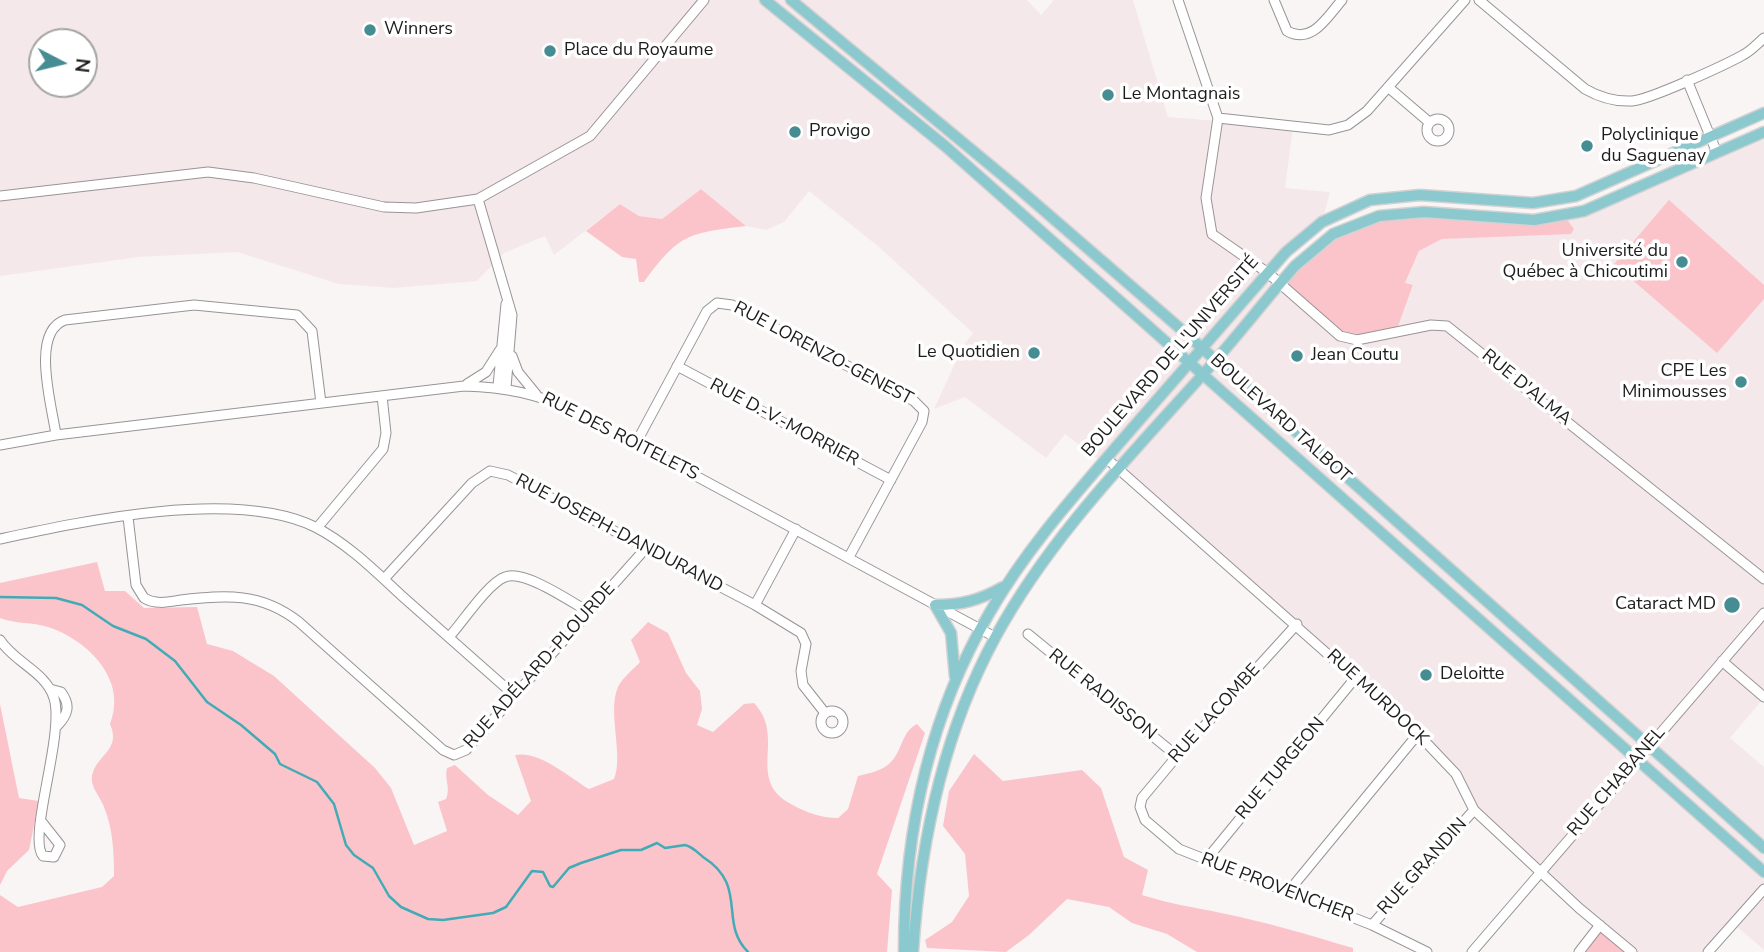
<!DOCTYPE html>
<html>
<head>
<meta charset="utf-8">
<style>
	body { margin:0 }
	#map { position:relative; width:1764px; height:952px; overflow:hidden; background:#f9f5f5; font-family:"Nunito Sans",sans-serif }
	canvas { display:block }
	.north { position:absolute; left:28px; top:28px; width:70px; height:70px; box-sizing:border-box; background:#fff; border:2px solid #a5a4a4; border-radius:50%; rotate:97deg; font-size:19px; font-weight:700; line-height:28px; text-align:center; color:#1d1c1c }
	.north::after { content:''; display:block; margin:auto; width:24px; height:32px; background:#458c93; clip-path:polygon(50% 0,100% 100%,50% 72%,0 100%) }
</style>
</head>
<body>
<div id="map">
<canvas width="1764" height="952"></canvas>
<div class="north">N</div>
</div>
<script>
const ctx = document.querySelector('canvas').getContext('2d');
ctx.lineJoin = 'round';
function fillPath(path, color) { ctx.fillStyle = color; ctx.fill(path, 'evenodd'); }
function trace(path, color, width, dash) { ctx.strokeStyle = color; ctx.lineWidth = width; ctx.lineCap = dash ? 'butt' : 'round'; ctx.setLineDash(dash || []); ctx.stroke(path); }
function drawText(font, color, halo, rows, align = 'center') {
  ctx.font = font + ' "Nunito Sans",sans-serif'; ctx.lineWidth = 7; ctx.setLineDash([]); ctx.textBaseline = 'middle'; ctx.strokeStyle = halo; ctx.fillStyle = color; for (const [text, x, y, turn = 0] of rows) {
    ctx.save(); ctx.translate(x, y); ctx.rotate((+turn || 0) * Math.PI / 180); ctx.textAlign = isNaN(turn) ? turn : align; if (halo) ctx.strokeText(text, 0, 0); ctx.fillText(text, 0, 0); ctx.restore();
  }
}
const built = new Path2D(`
	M0,0H1027L1041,15L1054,0H1133L1168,117L1293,127L1285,188L1330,192L1322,222L1268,273L1396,332L1413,286L1405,284L1419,251L1442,239L1495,235L1565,217L1764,137V698L1730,738L1764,767V950L1734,924L1708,952H1632L1474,810L1456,774L1183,526L1115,472L1065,434L1046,458L965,397L934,409L963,346L973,333L879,247L809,191L784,222L766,230L746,226L701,189L662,219L639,216L620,204L554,255L545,236L504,253L477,281L394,288L339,284L237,252L139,257L0,276ZM42,42H84V84H42Z`);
const green = new Path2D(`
	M701,189L746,226C688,233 679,234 644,282H639L636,259L622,257L586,231L620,204L639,216L662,219Z
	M1669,200L1764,285V299L1717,353L1614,264Z
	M1379,216L1565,217L1574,229L1571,234L1442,239L1419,251L1405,283L1413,285L1396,332L1357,340L1340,336L1279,284L1313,249Z
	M97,562L105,591H125L144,608L197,607L207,644L233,651L274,676L375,768L391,788L414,845L447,831L438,802L446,799C451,788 444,779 447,768L455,765L488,795L518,815L531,801L515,755C539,750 569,777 589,789L614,779C624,756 607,711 618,687C622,678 634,669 640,662L631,640L648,622L668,633L686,673L700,691L702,709L697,725L713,732L744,704L754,703C787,738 745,779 791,804C805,812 821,818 838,818L848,809L858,776C869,773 883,771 891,762C902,751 902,731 917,724L925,733L877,874L892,890L887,952H0V895L18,907L102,887L114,876C114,852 113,829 104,807C100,795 88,786 93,772C99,754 121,749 110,724C128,680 88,640 48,627C32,622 16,624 0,618V583Z
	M0,704L19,798L39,801L29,850L7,871L0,885Z
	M974,754L1003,781L1082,770L1101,788L1124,857L1148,870L1142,895C1169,904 1194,907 1221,913C1266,922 1309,935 1353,948V952H1197L1167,934L1132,923L1109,907L1067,899L1029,935L1006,952L927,948L925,940L952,922L969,896L965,854L943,826L949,791Z
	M1598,928L1628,952H1578Z`);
const stream = new Path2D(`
	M0,597L56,598L82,605L113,626L146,639L175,661L207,702L241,725L275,754L280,764L317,782L334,804L346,845L354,855L373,868L389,896L401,907L428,919L443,920L493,913L506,907L532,871L543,872L550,886L553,887L569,868L581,863L621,850H641L657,843L665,848L685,845C693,847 697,852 703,857C749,886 718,922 748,952`);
const minor = new Path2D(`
	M1178,0L1218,118L1206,198L1212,234L1268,273L1340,336L1357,340L1431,325L1447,326L1764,579
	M1274,0L1287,31C1312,45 1327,17 1342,0
	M1479,0L1585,89C1599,97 1614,102 1632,101C1649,100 1725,65 1743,55C1751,51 1757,44 1764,38
	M1687,80L1717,153
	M1388,87L1429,122
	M1218,118L1329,130L1348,125L1367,111L1465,0
	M1427 130a11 11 0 1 1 22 0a11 11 0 1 1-22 0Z
	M0,196L208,172L254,178L384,207L416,208L478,199L590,136L704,0
	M478,199L512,315L506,388
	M512,356L518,372L536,394
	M677,366L891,480
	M467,384L486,372L500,350
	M498,386L506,304
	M56,435C52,406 30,332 65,320L194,305L297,315L312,331L321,403
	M636,443L707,311L717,303L732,305L914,401L924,411L922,422L849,557
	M0,445L56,435L464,386C505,387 539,394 577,412L995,637
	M1106,458L1418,734L1456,774L1474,810L1579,908L1632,952
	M128,517L136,585L144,598C156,605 168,602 181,600C226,595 261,592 299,622L443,750L454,755L466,750L646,548
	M317,528L383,449L386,433L382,396
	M0,539C83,521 236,488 315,527C347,543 376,572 402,596C439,629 477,662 514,695
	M384,579L472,483L490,471L508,475L755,605L801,633L806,644L801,671L803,685L825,713
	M755,605L796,529
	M1297,624L1177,756L1142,798L1140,807L1145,820L1179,849L1372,925L1427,952
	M1028,634L1177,756
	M449,637C462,623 488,583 505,577C524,569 571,602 589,612
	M0,640C15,663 45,671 54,698C65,735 27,837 43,856L54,857L60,845L41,821
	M1722,661L1764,697
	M50,689L61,692C71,705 68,715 57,726
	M821 722a11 11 0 1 1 22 0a11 11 0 1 1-22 0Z
	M1206,860L1356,677
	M1288,892L1418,734
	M1372,925L1474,810
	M1472,952L1764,613
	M1579,952L1600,925
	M1708,952L1764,889`);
const major = new Path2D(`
	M765,0L945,146L1764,872
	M791,0L1019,189L1175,324L1764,848
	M955,677L951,633L935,605C962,605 980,600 1003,587
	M904,952C904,833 929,716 990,612C1028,546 1080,489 1129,432C1182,372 1234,312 1286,252L1322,222L1370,200L1420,195L1533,203L1576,196L1764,113
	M913,952C920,843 943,733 996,636C1050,537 1131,455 1206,371C1237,337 1265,300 1295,266L1333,234L1379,216L1424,212L1534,220L1584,211L1764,132`);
const markers = [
	[370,30,7,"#458c93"],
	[550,51,7,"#458c93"],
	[1108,95,7,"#458c93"],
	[795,132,7,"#458c93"],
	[1587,146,7,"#458c93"],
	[1682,262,7,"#458c93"],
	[1034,353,7,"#458c93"],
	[1297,356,7,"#458c93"],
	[1741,382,7,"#458c93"],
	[1732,605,9,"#458c93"],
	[1426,675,7,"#458c93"]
];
const poiNames = [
	["Winners",384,30],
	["Place du Royaume",564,51],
	["Le Montagnais",1122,95],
	["Provigo",809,132],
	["Polyclinique",1601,136],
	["du Saguenay",1601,157],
	["Université du",1668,252,"right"],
	["Québec à Chicoutimi",1668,273,"right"],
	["Le Quotidien",1020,353,"right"],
	["Jean Coutu",1311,356],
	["CPE Les",1727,372,"right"],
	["Minimousses",1727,393,"right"],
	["Cataract MD",1716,605,"right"],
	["Deloitte",1440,675]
];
const streetNames = [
	["RUE LORENZO-GENEST",823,354,28],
	["BOULEVARD DE L'UNIVERSITÉ",1171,357,-49],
	["RUE D'ALMA",1526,388,39],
	["BOULEVARD TALBOT",1280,419,42],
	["RUE D.-V.-MORRIER",784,423,28],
	["RUE DES ROITELETS",620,437,27],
	["RUE JOSEPH-DANDURAND",619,534,28],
	["RUE ADÉLARD-PLOURDE",540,666,-48],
	["RUE RADISSON",1102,695,39],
	["RUE MURDOCK",1377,698,43],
	["RUE LACOMBE",1215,714,-48],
	["RUE TURGEON",1281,769,-50],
	["RUE CHABANEL",1617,782,-49],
	["RUE GRANDIN",1423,867,-48],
	["RUE PROVENCHER",1277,888,21]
];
fillPath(built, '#f5e8ea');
fillPath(green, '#fbc4cb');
trace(stream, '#42abb6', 2.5);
trace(minor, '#989495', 11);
trace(major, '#d2d2d2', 13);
trace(minor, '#fff', 9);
trace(major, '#8bc9cf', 10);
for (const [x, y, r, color] of markers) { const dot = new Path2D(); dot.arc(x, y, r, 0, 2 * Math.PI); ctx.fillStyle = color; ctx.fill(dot); trace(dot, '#fff', 2.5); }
drawText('18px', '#1d1c1c', '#fff', poiNames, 'left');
drawText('18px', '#1d1c1c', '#fff', streetNames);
</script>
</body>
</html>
